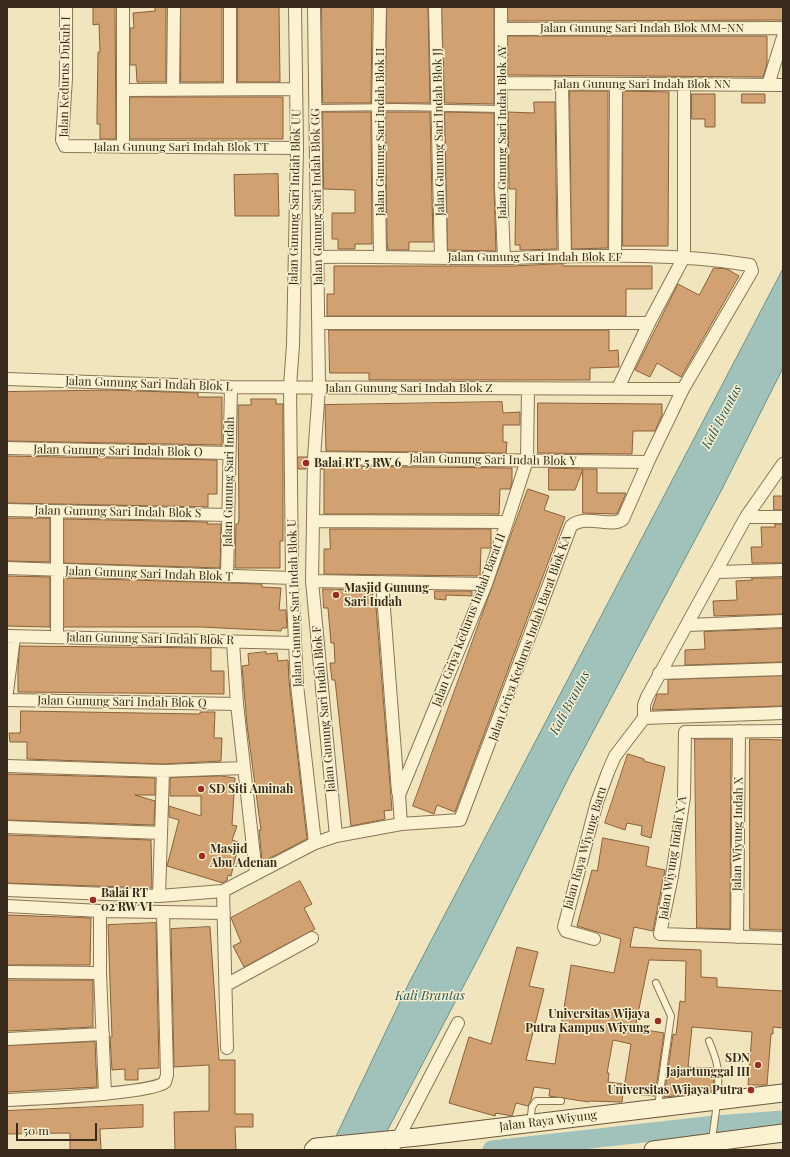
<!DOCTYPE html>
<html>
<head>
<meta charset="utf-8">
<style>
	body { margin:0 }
	#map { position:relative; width:790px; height:1157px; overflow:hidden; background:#f0e5bd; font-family:"Playfair Display",serif }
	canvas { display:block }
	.frame { position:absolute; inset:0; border:8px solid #382b1b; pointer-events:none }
	.scale { position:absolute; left:16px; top:1123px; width:81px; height:18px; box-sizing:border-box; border:2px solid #382b1b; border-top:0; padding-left:5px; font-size:12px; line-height:14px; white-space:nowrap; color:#382b1b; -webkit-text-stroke:3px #f7efcd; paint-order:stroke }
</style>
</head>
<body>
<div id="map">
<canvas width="790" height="1157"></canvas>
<div class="frame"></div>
<div class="scale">50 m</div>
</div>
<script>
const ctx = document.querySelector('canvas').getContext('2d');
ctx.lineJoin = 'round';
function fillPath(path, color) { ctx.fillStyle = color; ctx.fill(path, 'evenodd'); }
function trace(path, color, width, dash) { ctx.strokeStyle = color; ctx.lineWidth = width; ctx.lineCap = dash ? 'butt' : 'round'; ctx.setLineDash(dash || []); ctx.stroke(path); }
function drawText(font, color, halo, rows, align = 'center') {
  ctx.font = font + ' "Playfair Display",serif'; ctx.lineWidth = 3; ctx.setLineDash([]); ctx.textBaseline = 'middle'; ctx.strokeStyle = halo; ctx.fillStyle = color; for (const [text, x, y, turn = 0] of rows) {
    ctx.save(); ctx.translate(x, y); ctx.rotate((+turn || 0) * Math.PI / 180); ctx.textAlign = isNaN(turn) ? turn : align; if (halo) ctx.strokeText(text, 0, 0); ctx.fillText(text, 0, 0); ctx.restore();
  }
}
const water = new Path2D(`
	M783,269V368L722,489L569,777L482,951L377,1150H333L337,1134L409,983Z`);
const river = new Path2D(`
	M492,1150L715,1125L783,1120`);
const building = new Path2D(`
	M115,7L116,139H100V124H97V114L98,52H100L99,24L93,25V8Z
	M155,7H166V82H137L136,65H130V28H134L133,13L155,11Z
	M181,7H222V82H181Z
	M238,7H279L280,82H238Z
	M322,7H372L371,103H323Z
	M387,7H428L430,103H386Z
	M442,7H494V104L445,103Z
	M508,7H783V20L508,21Z
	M508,36H767V64L763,77L508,75Z
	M570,91H608V248L572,249Z
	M623,91L669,92L668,246H623Z
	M692,94H715V127H705V119H692Z
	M742,94H765V103H742Z
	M130,97H283V139H130Z
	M534,102H555L557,249L520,250V245H515L516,189H509L508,112L534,113Z
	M323,112H371L372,244H355V249H338V239H332V213H355V190L324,189Z
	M386,112H430L433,242H409V250H388L387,243Z
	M445,112L494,113V188L496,251L448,250Z
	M278,174L279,216H235L234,175Z
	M563,264V266H652V289H626V316H327V294H334V266H512Z
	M714,268L727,269L739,276L681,377L657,363L650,377L635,370L678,284L699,295Z
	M329,330H609V351L618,350L619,367L590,368V380H369V373H330Z
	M111,390L198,393V397H222V445L7,441V392Z
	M251,399H276V404H283V541H280V568H235L236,524H238L239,520L238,405H251Z
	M502,402L503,413L520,412V425H503V442H507L506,453L326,451L325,405Z
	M538,403L662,404V415L655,431H633L632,454L538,453Z
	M7,456L217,460V494H208V507L7,503Z
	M298,457H307L306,469H298Z
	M321,466L512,468V483L510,489H500L499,514H324V469H321Z
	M549,468L583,469L575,490H549Z
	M583,469H597V493H626L617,514L583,513Z
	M528,489L549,496L544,510L565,517L455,812L437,805L434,814L413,806Z
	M774,496H783V510H774Z
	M7,518H50V562L7,561Z
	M64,519L208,522L207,524H221L220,568L64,563Z
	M775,524H783V563H752L751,547H762L761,527H775Z
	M330,529H491V546L490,548H481L480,576L324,574V549H330Z
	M7,576L50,577V627L7,626Z
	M64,578L262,584V587L281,588L279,610H286L287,628H282L281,631L201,627H64Z
	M752,578H783V614L714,616L713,601L737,600L736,581L752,580Z
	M323,589L372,590L374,607H376L392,810L384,811L385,819L351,826L335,680H332L330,663H335L334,643H331L328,608H324Z
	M435,591H472V596L446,595V600L435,599Z
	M783,629V662L685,665V650L705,649L704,632Z
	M20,646L211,648V671H224V694L18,692V668Z
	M266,652V654L277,653L278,661L288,660L289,681L307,839L262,862L259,830H261L247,725L242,666L249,665L248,654Z
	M783,676V706L652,710L657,694H668V680Z
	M21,711L200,714V712H215L214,738H222L221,761L163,764L27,759V742H10L9,733H20Z
	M695,739H731L730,929L697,928Z
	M750,739L783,740V930L750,929Z
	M628,754L644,759V761L665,767L651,838L641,835L642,826L627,823L625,830L605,823Z
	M7,774L155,778V795H135L155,801L154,825L7,820Z
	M221,776L235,778L232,825L237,826L232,840L238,842L237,847H238L231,876L228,875L227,880L223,883L167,866L179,820L169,817V806L201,816V796H170V778Z
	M7,835L151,840L152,888L7,883Z
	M603,838L649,847L646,866L665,870L653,931L634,927L630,947L701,950V977L717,978V987L783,991V1028L773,1027V1034H771L767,1085H748L752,1032L692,1027L688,1067L713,1068L714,1091L685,1092V1095L664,1097L673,1034L676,1035L680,1001L685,1002L686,961L649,960L635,1028L664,1033L655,1096L641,1095L642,1091L624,1088L631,1044L613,1040L607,1073H609L608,1082L624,1084L622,1102L589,1101V1102L549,1096L550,1089L534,1087L531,1100L528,1106L516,1103L512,1116L496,1113L495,1116L449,1103L469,1037L491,1044L517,947L538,952L529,986L544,989L526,1060L555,1064L571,965L614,973L621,939L577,926L592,870L597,871Z
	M300,881L312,904L304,908L315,929L244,967L233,946L241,942L231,918Z
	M7,915L91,918L90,965H7Z
	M156,923L159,1068L138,1069V1080H125V1069L112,1070L110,1037H112L108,925Z
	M210,927L219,1060H235V1114H253V1127H235L236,1150H175L174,1112L209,1111V1065L174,1067L171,929Z
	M7,980H93V1027L7,1031Z
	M95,1042L97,1087L7,1092V1046Z
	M143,1105V1127L100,1129L101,1150H70V1133L7,1134V1111Z`);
const lane = new Path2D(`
	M315,108L398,107L501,109
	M656,983L671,1016L658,1106
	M709,1041C713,1051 718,1062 718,1073C720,1093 714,1121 712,1141
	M530,1123L532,1107L536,1101H561`);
const street = new Path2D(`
	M66,7V78L62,140L65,146L297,148
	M230,7V89
	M295,7L297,148L293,345L290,386L292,578L297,685L315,843
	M314,7L319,388L314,458L312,581L336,836
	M380,7L378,108L380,256
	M435,7L441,257
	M501,7V188L504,258
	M501,29L783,28
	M502,83L783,85
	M562,84L565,257
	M768,85L783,37
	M123,90L296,89
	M173,90L174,7
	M123,147V7
	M615,256L616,84
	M319,323H649
	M7,379L231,387L683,389
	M618,388L649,323L684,257V85
	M7,448L228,453
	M314,458L648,462
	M7,510L228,515
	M57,511V637
	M746,517L783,464
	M313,521L507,522
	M7,568L292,578
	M718,572L783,570
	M227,576L231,387
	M312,581L486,584
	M382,582L398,792
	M688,625L783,621
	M7,636L294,643
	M233,642L237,704L256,874
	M659,673L783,669
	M7,692L14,637
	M7,700L237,704
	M644,718V705L647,697L746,517H783
	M783,731L685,732L684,797L672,876L660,934L783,938
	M7,766L163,771L244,768
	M401,824L399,795L486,584L507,522L527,460L528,389
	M7,827L161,833
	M7,890L159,896L223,891L315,843L336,836L401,824L460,820L571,526C586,513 612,529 623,519L648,462L683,389L752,271L750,265C670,252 589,256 508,258C445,259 381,256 317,257
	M223,891L227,1048
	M159,896L163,771
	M7,906L100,911L224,913
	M100,911V973L105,1094
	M737,937L739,731
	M594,939L566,931L564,927L597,802L608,772L615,756L644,718L783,713
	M7,972L100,973
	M226,985L312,938
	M7,1039L103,1034
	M7,1100C31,1099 154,1094 165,1082L167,1075L163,913
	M392,1150L458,1023`);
const secondary = new Path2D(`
	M313,1150L316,1147L418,1137L783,1093
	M653,1150L783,1133`);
const markers = [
	[306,463,4,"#9c2b22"],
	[336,595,4,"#9c2b22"],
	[201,789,4,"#9c2b22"],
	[202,856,4,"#9c2b22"],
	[93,900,4,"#9c2b22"],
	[658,1021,4,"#9c2b22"],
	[758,1065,4,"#9c2b22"],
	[751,1090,4,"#9c2b22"]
];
const streetNames = [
	["Jalan Gunung Sari Indah Blok MM-NN",642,28],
	["Jalan Kedurus Dukuh I",65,77,-89],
	["Jalan Gunung Sari Indah Blok NN",642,84],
	["Jalan Gunung Sari Indah Blok II",380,132,-90],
	["Jalan Gunung Sari Indah Blok JJ",439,132,-91],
	["Jalan Gunung Sari Indah Blok AY",502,132,-90],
	["Jalan Gunung Sari Indah Blok TT",181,147],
	["Jalan Gunung Sari Indah Blok UU",295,197,-89],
	["Jalan Gunung Sari Indah Blok GG",317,197,-91],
	["Jalan Gunung Sari Indah Blok EF",535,257],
	["Jalan Gunung Sari Indah Blok L",149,384,2],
	["Jalan Gunung Sari Indah Blok Z",409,388],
	["Jalan Gunung Sari Indah Blok O",118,451,1],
	["Jalan Gunung Sari Indah Blok Y",493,460,1],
	["Jalan Gunung Sari Indah",229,482,-89],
	["Jalan Gunung Sari Indah Blok S",118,512,1],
	["Jalan Gunung Sari Indah Blok T",149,574,2],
	["Jalan Gunung Sari Indah Blok U",295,603,-92],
	["Jalan Griya Kedurus Indah Barat II",469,620,-69],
	["Jalan Griya Kedurus Indah Barat Blok KA",530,638,-70],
	["Jalan Gunung Sari Indah Blok R",150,639,1],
	["Jalan Gunung Sari Indah Blok Q",122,702,1],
	["Jalan Gunung Sari Indah Blok F",324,709,-95],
	["Jalan Wiyung Indah X",738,834,-89],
	["Jalan Raya Wiyung Baru",585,848,-74],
	["Jalan Wiyung Indah X A",673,858,-81],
	["Jalan Raya Wiyung",548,1121,-7]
];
const poiNames = [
	["Balai RT 5 RW 6",314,463],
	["Masjid Gunung",344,588],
	["Sari Indah",344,602],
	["SD Siti Aminah",209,789],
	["Masjid",210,849],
	["Abu Adenan",210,863],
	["Balai RT",101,893],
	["02 RW VI",101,907],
	["Universitas Wijaya",650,1014,"right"],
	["Putra Kampus Wiyung",650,1028,"right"],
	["SDN",750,1058,"right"],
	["Jajartunggal III",750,1072,"right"],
	["Universitas Wijaya Putra",743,1090,"right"]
];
const waterNames = [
	["Kali Brantas",722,417,-62],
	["Kali Brantas",570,703,-62],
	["Kali Brantas",430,996]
];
fillPath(water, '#a1c2bb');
trace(water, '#689089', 1);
trace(river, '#a1c2bb', 19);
fillPath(building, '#d1a171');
trace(building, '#8a603a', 1);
trace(lane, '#8a7555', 8);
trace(street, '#8a7555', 14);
trace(secondary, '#6b5639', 19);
trace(lane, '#fbf2d1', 6);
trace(street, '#fbf2d1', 12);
trace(secondary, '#fbf2d1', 17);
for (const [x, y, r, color] of markers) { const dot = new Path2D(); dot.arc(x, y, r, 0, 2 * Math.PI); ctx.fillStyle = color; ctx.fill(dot); trace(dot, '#f7efcd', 1.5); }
drawText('12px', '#382b1b', '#f7efcd', streetNames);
drawText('bold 12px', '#382b1b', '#f7efcd', poiNames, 'left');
drawText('italic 13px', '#295859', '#f7efcd', waterNames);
</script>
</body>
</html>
